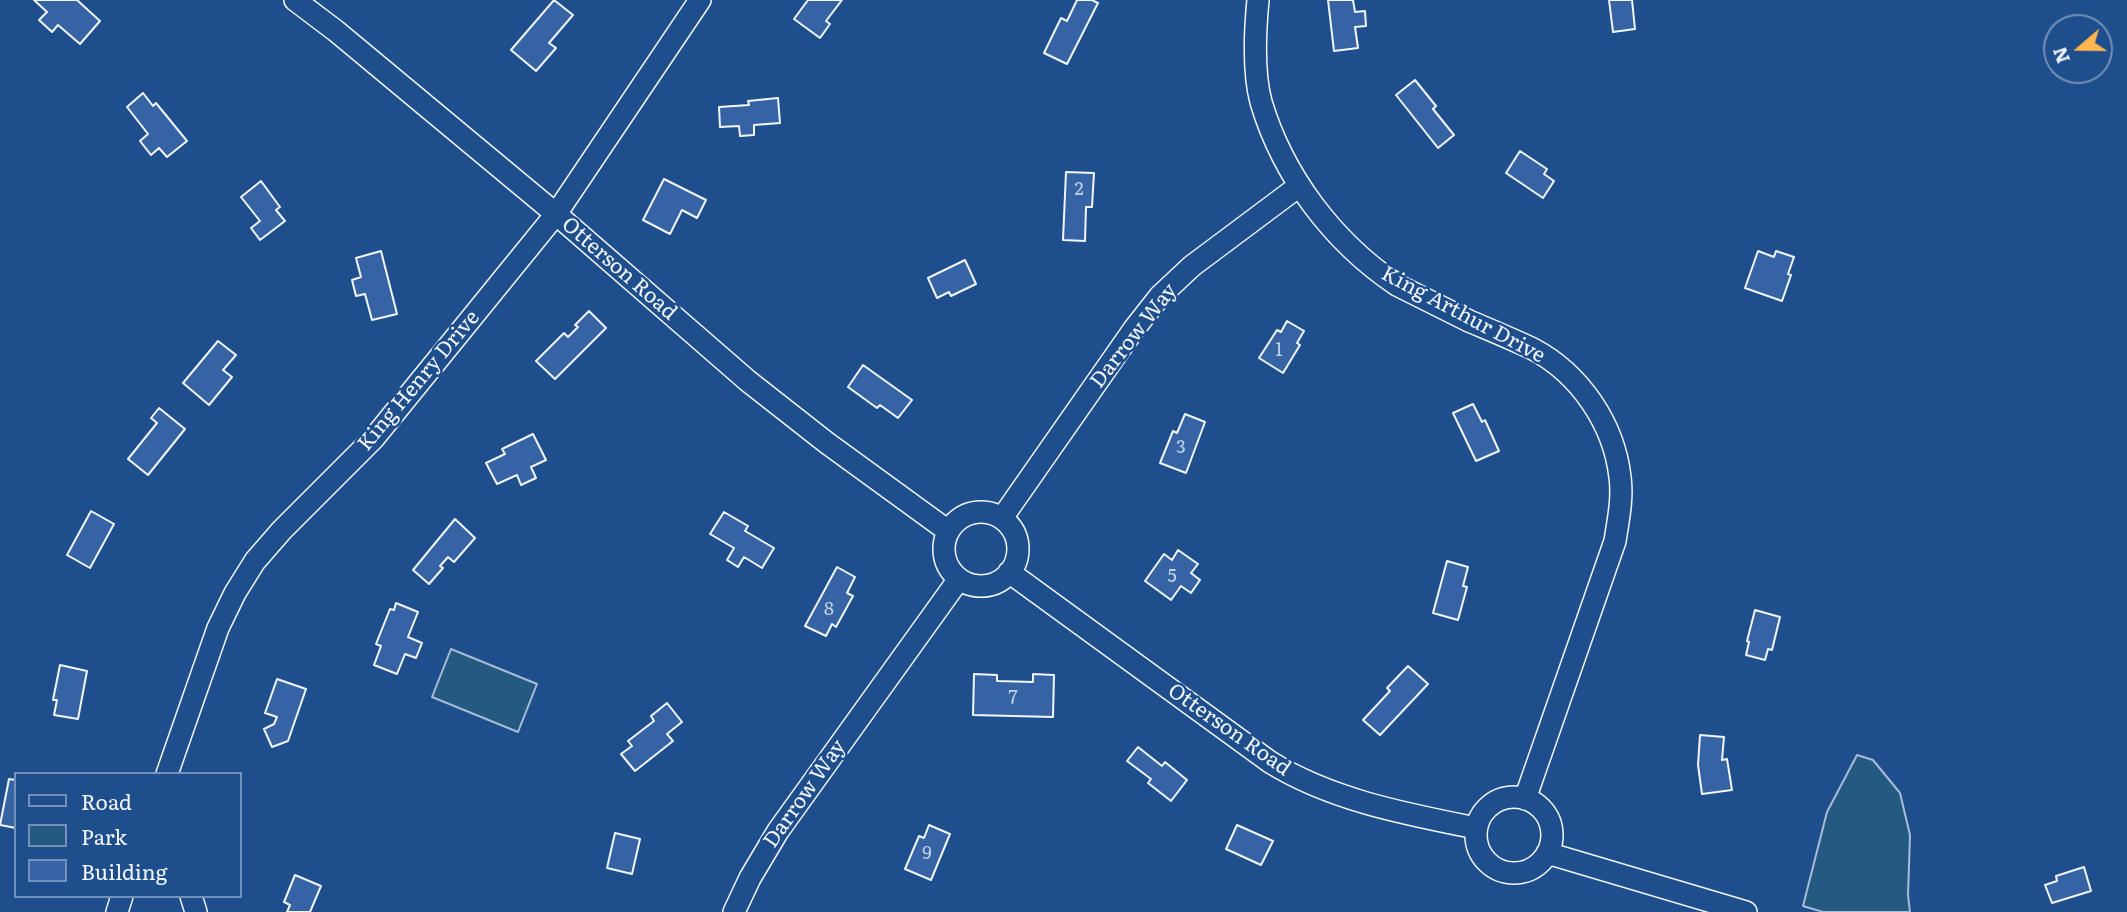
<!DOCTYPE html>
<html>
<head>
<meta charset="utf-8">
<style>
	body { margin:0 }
	#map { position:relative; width:2127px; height:912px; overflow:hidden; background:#1f4e8c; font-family:Literata,serif }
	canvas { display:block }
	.legend { position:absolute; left:14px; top:772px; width:228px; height:126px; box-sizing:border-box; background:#1f4e8c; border:2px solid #7391ba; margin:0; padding:9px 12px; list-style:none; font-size:21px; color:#f2f6ff }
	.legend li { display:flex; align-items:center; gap:14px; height:35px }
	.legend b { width:35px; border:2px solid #7391ba }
	.north { position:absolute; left:2043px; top:14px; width:70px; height:70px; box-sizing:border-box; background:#1f4e8c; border:2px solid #7391ba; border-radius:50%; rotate:250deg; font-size:19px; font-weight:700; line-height:28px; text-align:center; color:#f2f6ff }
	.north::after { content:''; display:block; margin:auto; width:24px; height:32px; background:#ffb74d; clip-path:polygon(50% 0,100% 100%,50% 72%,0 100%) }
</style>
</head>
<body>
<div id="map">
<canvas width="2127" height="912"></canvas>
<ul class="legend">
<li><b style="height:9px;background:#1f4e8c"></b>Road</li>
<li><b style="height:19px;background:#245a82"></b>Park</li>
<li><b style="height:19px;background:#3563a3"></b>Building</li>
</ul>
<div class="north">N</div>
</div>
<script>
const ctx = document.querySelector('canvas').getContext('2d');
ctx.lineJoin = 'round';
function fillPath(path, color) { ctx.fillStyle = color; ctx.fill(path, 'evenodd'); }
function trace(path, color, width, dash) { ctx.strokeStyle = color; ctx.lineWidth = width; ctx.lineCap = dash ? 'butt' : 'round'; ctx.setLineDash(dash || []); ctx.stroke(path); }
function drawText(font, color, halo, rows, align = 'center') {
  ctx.font = font + ' Literata,serif'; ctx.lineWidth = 5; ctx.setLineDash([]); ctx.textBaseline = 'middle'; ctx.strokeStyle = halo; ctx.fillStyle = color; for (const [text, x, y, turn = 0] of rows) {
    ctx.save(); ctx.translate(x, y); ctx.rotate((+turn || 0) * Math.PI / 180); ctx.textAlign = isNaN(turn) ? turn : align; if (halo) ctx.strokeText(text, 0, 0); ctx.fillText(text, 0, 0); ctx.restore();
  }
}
const green = new Path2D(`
	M451,649L537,684L518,732L432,697Z
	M1857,755L1873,760L1900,793L1910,835L1908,895L1910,912H1823L1803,906L1827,812Z`);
const building = new Path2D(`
	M34,0H77L100,21L80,44L58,25L52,32L39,20L47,12Z
	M554,0L573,15L549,43L556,48L536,71L511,50Z
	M808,0H842L826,21L830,24L820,38L794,19Z
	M1077,0H1092L1098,3L1067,64L1044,53L1061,18L1067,21Z
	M1328,0H1353L1355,12L1365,11L1366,26L1355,27L1358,48L1334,51Z
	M1609,0H1632L1635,29L1613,32Z
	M1415,80L1436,106L1433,109L1454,135L1438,148L1396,95Z
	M143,93L153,106L156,103L187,141L167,157L159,148L151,155L140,141L148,134L127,107Z
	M778,98L780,123L754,125V135L740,136L739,126L720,127L719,107L749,105L748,101Z
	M1520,151L1547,169L1544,174L1554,181L1543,198L1506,173Z
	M1066,172L1094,173L1092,207H1086L1085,241L1063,240Z
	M664,179L706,200L697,218L682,210L670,234L643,220Z
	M261,181L280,207L276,210L285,221L260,240L251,228L260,221L241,197Z
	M381,251L397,314L372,320L365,294L356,296L352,280L361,277L356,258Z
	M1758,251L1774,257L1776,251L1794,257L1788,274L1791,275L1782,301L1745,288Z
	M965,260L976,284L951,296L949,292L937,298L928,278Z
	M589,311L606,328L555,379L536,361L564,333L568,337L578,327L575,325Z
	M1287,321L1304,331L1297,343L1300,345L1283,373L1259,358L1277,330L1281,332Z
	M218,341L236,355L223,370L232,377L209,405L183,383Z
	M863,365L912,400L898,418L880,405L877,408L848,387Z
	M1473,404L1482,422L1485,420L1499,451L1476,461L1453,413Z
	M159,408L185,429L148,475L128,459L157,423L151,418Z
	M1185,414L1205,422L1186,473L1160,463L1173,431L1177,433Z
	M533,434L546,460L531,467L536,478L521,485L517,475L497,484L486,463L505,454L502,449Z
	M91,511L114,524L90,568L67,555Z
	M724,512L748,526L745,531L774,548L762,568L744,557L738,567L727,560L734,548L710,534Z
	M455,519L475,538L454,562L448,557L440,566L443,568L429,584L413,570Z
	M1178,550L1198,564L1191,573L1200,580L1191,593L1181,586L1171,600L1145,581L1164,554L1172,560Z
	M1447,561L1468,567L1463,586L1467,587L1458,620L1433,613Z
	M837,567L855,577L847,593L853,596L836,627L832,624L826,636L805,626Z
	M396,603L418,612L408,637L422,643L416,658L405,654L397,674L374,665L381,646L376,644L390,609L394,610Z
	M1755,610L1780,617L1772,650L1768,649L1765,660L1746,655L1749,642L1747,641Z
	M60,665L87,671L78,719L54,715L57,700H53Z
	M1408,666L1428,684L1380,735L1363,720L1390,691L1387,688Z
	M974,674L997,675V681L1033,682V674L1054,675L1053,717L973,715Z
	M277,679L306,689L288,741L272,747L264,729L274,724L277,717L265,713Z
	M667,703L682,722L667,734L673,741L635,771L621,754L632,746L628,741L654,721L651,716Z
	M1700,735L1724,737L1722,760L1727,759L1732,790L1702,794L1698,765Z
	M1138,747L1162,766L1165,762L1187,780L1171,801L1148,783L1151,779L1127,761Z
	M9,779L16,780V828L0,825Z
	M929,825L950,834L931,880L905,869L919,836L924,838Z
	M1237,825L1273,841L1261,865L1226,849Z
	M615,833L640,839L632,874L607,868Z
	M2084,867L2091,891L2052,903L2045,885L2057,881L2056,876Z
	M295,875L321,886L310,912H287L290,905L284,902Z`);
const minor = new Path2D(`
	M295,0L336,31L556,214L748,381L827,443L948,531
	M1258,0C1255,31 1253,72 1261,102C1283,176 1333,242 1397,285C1421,297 1445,309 1469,321C1490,330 1512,339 1533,349C1580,374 1614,424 1620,477C1623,499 1618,521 1615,541L1525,799
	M944 549a37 37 0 1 1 74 0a37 37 0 1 1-74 0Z
	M1002,518L1134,329L1160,296L1192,266L1299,186
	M1009,572L1270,762C1331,800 1406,814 1476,828
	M167,774L218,628L235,593L255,561L282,530L374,438L556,214L700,0
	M1476 835a38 38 0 1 1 76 0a38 38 0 1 1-76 0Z
	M1547,853L1746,912
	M191,896L196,912
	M117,912L122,896
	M734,912L750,878L778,831L959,579`);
const numberNames = [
	["2",1079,190],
	["1",1279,351],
	["3",1181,448],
	["5",1172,577],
	["8",829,610],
	["7",1013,698],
	["9",927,854]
];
const streetNames = [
	["Otterson Road",619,269,41],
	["King Arthur Drive",1463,315,28],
	["Darrow Way",1134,336,-52],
	["King Henry Drive",419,381,-50],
	["Otterson Road",1229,730,35],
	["Darrow Way",805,794,-55]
];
fillPath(green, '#245a82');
trace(green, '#a8bbd7', 2);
fillPath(building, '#3563a3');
trace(building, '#f2f6ff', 2);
trace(minor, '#f2f6ff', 24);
trace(minor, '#1f4e8c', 21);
drawText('18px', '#c3d1e8', null, numberNames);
drawText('21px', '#f2f6ff', '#1f4e8c', streetNames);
</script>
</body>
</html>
